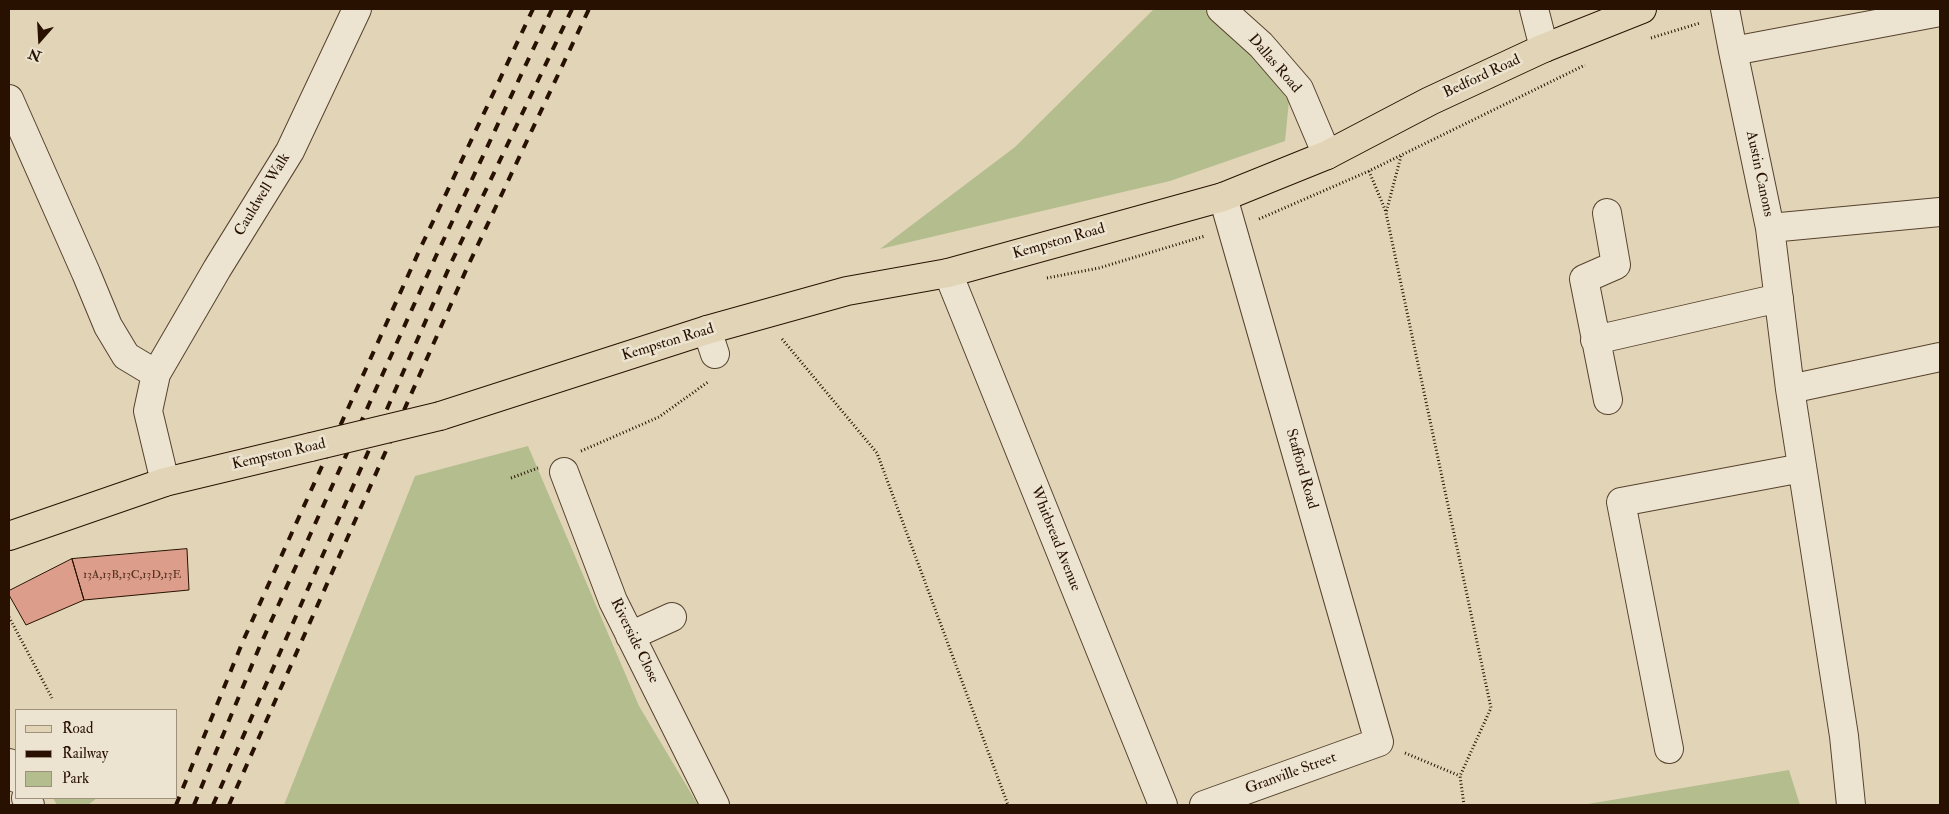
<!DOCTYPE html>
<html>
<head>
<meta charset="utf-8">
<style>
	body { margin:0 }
	#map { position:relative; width:1949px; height:814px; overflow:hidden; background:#e2d5b7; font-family:"IM FELL Double Pica",serif }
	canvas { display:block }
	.frame { position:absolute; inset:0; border:10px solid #281100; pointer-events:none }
	.legend { position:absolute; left:15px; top:709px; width:162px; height:90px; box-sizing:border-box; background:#ece4d0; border:1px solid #9e907d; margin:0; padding:6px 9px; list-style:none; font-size:15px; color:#281100 }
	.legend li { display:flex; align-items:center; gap:10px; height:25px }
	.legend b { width:25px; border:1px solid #9e907d }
	.north { position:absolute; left:15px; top:15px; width:50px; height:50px; -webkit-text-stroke:4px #ece4d0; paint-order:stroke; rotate:199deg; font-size:14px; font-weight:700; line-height:20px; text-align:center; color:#281100 }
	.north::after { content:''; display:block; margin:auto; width:18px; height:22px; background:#281100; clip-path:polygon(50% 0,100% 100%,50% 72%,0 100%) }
</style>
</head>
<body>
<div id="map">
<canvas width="1949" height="814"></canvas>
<div class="frame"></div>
<ul class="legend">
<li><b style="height:6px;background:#e2d5b7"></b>Road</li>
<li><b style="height:6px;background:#281100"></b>Railway</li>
<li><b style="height:14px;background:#b4bd8d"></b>Park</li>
</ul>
<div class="north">N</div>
</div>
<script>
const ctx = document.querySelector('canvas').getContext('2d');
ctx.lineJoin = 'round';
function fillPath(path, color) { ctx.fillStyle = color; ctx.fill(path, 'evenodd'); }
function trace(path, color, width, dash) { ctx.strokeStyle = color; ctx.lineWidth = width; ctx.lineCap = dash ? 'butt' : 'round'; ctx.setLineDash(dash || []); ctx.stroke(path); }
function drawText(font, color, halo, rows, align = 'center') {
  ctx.font = font + ' "IM FELL Double Pica",serif'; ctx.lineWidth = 5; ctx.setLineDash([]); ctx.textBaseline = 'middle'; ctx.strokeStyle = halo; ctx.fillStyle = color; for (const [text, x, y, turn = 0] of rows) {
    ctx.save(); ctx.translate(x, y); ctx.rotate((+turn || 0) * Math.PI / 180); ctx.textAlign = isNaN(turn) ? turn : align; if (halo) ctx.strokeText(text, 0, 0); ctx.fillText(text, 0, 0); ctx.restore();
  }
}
const green = new Path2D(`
	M1154,9H1204L1254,57L1289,101L1285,141L1170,181L880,249L1015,147Z
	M528,446L639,706L698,805H284L415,476Z
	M1789,770L1800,805H1582Z
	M53,798H97L88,805H57Z`);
const building = new Path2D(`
	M187,549L189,590L84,600L72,559Z
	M72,559L84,600L26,625L9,595V591Z`);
const path = new Path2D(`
	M1651,38L1700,23
	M1401,156L1386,213L1491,708L1460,776L1464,805
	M1369,171L1386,212
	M1259,219L1369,171L1585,65
	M1047,278L1099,268L1205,236
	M782,339L877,453L1008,805
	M581,451L659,417L708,382
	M511,478L538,468
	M9,617L52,698
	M1405,753L1460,776`);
const minor = new Path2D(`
	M1221,9L1261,45L1299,89L1327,155
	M1534,9L1544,48
	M1725,9L1733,51L1940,12
	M1733,51L1770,228L1790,389L1844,736L1851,805
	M9,99L86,273L108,326L126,356L156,374
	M1607,213L1616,265L1584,279L1608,400
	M1770,228L1940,212
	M948,273L1163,805
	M707,330L715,354
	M1595,340L1779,298
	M1790,389L1940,357
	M564,472L613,601L715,805
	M165,482L148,411L156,374L217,269L290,151L357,9
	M630,636L672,617
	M1669,749L1621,502L1802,468
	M9,763L16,778
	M26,798L30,805
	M1204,805L1379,742L1223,197`);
const major = new Path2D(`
	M440,416L707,330L847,291L948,273L1223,197L1327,155L1430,101L1544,48L1642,9
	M9,536L165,482L311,447`);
const rail = new Path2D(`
	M176,805L243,641L420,249L533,9
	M194,805L259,648L436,256L552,9
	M213,805L452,261L572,9
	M229,805L467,268L589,9`);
const majorBridge = new Path2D(`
	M311,447L440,416`);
const numberNames = [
	["13A,13B,13C,13D,13E",132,575]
];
const streetNames = [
	["Dallas Road",1274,64,49],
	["Bedford Road",1482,77,-25],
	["Austin Canons",1759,174,78],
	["Cauldwell Walk",263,195,-59],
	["Kempston Road",1059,242,-16],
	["Kempston Road",668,343,-17],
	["Kempston Road",279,455,-13],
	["Stafford Road",1301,469,74],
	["Whitbread Avenue",1055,539,68],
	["Riverside Close",634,641,64],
	["Granville Street",1291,774,-20]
];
fillPath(green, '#b4bd8d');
fillPath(building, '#dc9d8a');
trace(building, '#281100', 1);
trace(minor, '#56422e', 30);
trace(major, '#281100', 30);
trace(path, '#281100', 3, [1, 2.5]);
trace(minor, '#ece4d0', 28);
trace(major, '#e2d5b7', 28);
trace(rail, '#281100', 4, [9, 9]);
trace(majorBridge, '#281100', 30, []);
trace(majorBridge, '#e2d5b7', 28);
drawText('12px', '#553422', null, numberNames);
drawText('15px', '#281100', '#ece4d0', streetNames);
</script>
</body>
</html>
